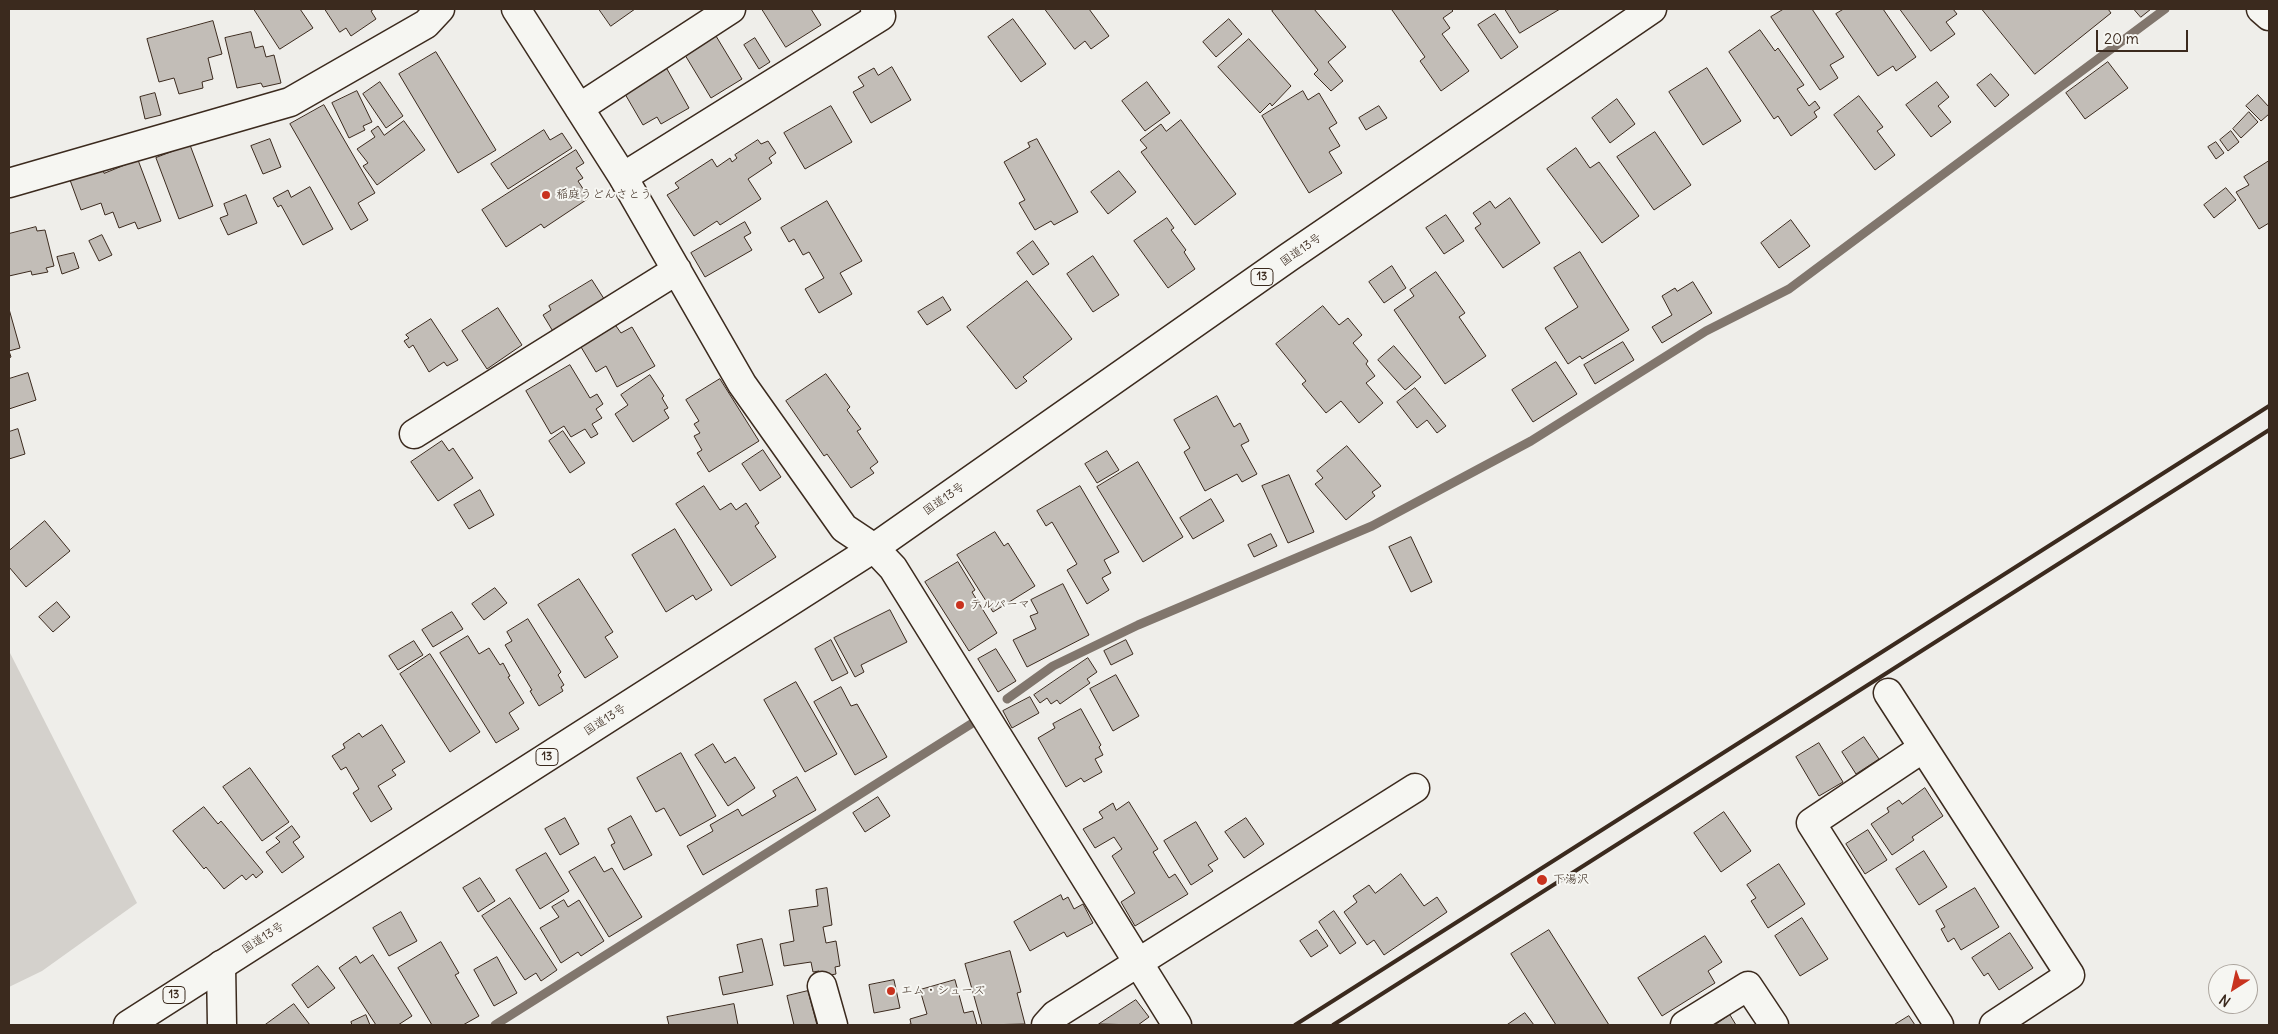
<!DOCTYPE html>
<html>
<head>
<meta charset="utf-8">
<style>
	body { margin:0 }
	#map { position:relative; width:2278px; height:1034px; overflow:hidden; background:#efeeea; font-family:Delius,sans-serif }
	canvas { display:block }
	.frame { position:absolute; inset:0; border:10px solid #3b2a1e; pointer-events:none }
	.north { position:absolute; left:2208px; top:964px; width:50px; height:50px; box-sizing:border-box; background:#f6f6f2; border:1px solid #aba49d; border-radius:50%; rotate:215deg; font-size:14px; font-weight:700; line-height:20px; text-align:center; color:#3b2a1e }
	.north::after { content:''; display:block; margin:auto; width:18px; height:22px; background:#c8321e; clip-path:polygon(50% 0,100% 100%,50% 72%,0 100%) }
	.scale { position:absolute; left:2096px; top:30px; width:92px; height:22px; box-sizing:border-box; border:2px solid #3b2a1e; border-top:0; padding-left:6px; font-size:15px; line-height:18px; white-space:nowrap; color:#3b2a1e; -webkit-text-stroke:4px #f6f6f2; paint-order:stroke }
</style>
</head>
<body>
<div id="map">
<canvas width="2278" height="1034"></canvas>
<div class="frame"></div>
<div class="north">N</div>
<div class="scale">20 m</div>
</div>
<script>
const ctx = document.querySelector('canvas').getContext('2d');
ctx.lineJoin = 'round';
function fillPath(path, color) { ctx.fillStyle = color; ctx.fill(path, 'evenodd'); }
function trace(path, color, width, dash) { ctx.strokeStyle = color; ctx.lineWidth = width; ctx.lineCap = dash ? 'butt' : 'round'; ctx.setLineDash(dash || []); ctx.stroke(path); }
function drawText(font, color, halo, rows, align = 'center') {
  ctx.font = font + ' Delius,"Klee One",sans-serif'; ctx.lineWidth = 4; ctx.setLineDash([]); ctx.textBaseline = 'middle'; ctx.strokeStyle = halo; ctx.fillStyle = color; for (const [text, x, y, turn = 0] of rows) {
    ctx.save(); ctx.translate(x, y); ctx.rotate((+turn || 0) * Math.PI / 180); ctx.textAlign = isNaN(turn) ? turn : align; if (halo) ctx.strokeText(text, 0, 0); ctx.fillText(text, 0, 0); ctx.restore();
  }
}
const green = new Path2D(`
	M9,651L137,903L42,971L9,987Z`);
const stream = new Path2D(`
	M1007,699L1053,666L1138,625L1372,526L1531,441L1706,331L1789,289L2165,9
	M495,1025L971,724`);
const building = new Path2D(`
	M254,9H300L313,28L280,49Z
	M325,9H374L371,11L376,19L351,36L346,28L340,32Z
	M599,9H635L611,26Z
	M762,9H811L821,25L786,47Z
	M1045,9H1089L1109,36L1091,49L1085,41L1075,49Z
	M1275,9H1314L1346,47L1328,62L1343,81L1331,91L1314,74L1318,70L1272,11Z
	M1394,9H1451L1453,11L1443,18L1450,28L1442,34L1469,71L1441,91L1420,61L1425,57L1392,10Z
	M1505,9H1560L1520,33Z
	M1784,9H1812L1844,57L1830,65L1838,78L1820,90L1771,17Z
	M1844,9H1883L1916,57L1896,71L1893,66L1878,76L1836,14Z
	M1900,9H1953L1957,14L1946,22L1955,34L1931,51Z
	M1982,9H2108L2111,13L2035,74Z
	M2134,9H2151L2141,17Z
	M1495,14L1518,47L1501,59L1478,25Z
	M1013,19L1046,64L1021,82L988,37Z
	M1229,19L1242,34L1216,57L1203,42Z
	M213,21L222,54L208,58L213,79L202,82L203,88L179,94L174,78L159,82L147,39Z
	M1760,30L1775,51L1778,48L1804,85L1797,89L1809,106L1815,101L1820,108L1814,112L1817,117L1791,136L1778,116L1774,119L1729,52Z
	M251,32L255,48L263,46L266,57L274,55L281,83L263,87L261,83L237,88L225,38Z
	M716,36L742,79L711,98L685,55Z
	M755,38L770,62L759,69L744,45Z
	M1249,39L1291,86L1272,106L1270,103L1260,113L1218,67Z
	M436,52L496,150L458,173L399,74Z
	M2108,62L2128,88L2085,119L2066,93Z
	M892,67L911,100L871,123L853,92L864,86L858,77L874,68L878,75Z
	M1707,68L1741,121L1703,145L1669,92Z
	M667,69L689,108L661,124L657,117L643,125L625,94Z
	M1991,74L2009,95L1995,107L1977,85Z
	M380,82L403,116L386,128L363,94Z
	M1147,82L1170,113L1145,131L1122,101Z
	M1937,82L1949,97L1938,106L1951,122L1931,137L1906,105Z
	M357,91L372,122L363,126L365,130L349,138L332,103Z
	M1303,91L1308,100L1319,93L1337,123L1329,128L1340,146L1329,152L1342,173L1309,193L1262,116Z
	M155,93L161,115L145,119L140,97Z
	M2258,95L2269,107V114L2261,121L2246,106Z
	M1859,96L1883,127L1877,131L1895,155L1875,170L1834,115Z
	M1617,99L1635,124L1610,143L1592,118Z
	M324,105L375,193L358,203L368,220L351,230L290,124Z
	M831,106L852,142L805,169L784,133Z
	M1379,106L1387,118L1366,130L1359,118Z
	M2249,112L2258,122L2241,138L2233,129Z
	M1181,120L1236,194L1195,225L1141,152L1147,148L1140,140L1161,124L1166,131Z
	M404,121L425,150L377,185L363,166L368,163L357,149L375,137L371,131L378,126L384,135Z
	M544,130L550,140L562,133L572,148L508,189L491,164Z
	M2231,131L2239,142L2228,151L2220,140Z
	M1655,132L1691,185L1654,210L1617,157Z
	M270,139L281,167L263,174L251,146Z
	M1037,139L1078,212L1054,225L1051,221L1035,230L1019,203L1025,200L1004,162L1030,147L1028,143Z
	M758,140L761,144L768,141L776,153L769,158L772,163L748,179L761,199L720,225L717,221L694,236L667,195L679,188L675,183L712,159L717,167L730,158L732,162L737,158L735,155Z
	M2216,142L2224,153L2216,159L2208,147Z
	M190,145L213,206L179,219L156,158Z
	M1576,148L1590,168L1599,162L1639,216L1602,243L1547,169Z
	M576,150L584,163L576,168L583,178L578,181L589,198L544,228L541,224L506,247L482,210Z
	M138,160L161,221L138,229L135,222L119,228L113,212L105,215L101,203L81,210L70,180L102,168L104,173Z
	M2269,161V223L2259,229L2236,192L2249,185L2244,177Z
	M1119,171L1136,192L1108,214L1091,192Z
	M310,187L333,229L303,245L281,205L278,207L273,198L288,190L291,197Z
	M2226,188L2236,200L2214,218L2204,205Z
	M246,195L257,223L228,235L220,218L228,215L224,204Z
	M1510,198L1540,243L1503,268L1475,228L1481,224L1473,213L1490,201L1495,208Z
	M827,201L862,261L840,273L852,294L819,313L805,289L824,278L809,252L803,255L794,239L789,242L781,228Z
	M1446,215L1464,241L1444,254L1426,228Z
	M1167,218L1174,228L1171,230L1186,250L1184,252L1195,269L1168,288L1134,241Z
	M1791,220L1810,246L1779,268L1761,243Z
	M745,222L751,233L744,237L752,250L705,277L691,253Z
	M36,227L37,231L45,230L54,266L46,268L48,272L32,275L31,271L9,276V234Z
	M102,235L112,255L99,261L89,241Z
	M1033,241L1049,264L1033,275L1017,253Z
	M1580,252L1629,330L1582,359L1580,356L1568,364L1545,328L1578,307L1554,268Z
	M74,253L79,268L62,274L57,257Z
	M1093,256L1119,295L1093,312L1067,274Z
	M1392,266L1406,288L1384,303L1369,282Z
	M1436,272L1465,313L1459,317L1486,356L1445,384L1394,310L1414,296L1410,290Z
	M592,280L608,305L554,333L543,315L551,310L549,306Z
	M1027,281L1072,339L1023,377L1027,381L1016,389L967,327Z
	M1693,282L1712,313L1662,343L1652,327L1672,315L1662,296L1675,288L1677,291Z
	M943,297L951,310L927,325L918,312Z
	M1323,306L1339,325L1348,318L1362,335L1353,343L1368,361L1366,364L1375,376L1366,383L1383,403L1359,423L1341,401L1326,413L1302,384L1306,381L1276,344Z
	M498,308L522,345L487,369L462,331Z
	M9,309L20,348L9,351L11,357L9,358Z
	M431,319L458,360L447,366L444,362L429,372L413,345L409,348L404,341L409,338L406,335Z
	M616,326L621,333L632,327L655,366L617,387L606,366L596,372L581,347Z
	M1623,342L1634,360L1595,384L1584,365Z
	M1394,346L1421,377L1405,390L1378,360Z
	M1556,362L1577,394L1533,422L1512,390Z
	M570,365L590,398L597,394L603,404L596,409L602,418L592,424L598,434L591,438L585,429L571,437L564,426L551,434L526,391Z
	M28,373L36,400L9,409V379Z
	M826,374L850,407L847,410L861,429L857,431L878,462L870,468L874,473L851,488L827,454L824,456L786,401Z
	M650,375L664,396L662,398L668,408L664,410L669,418L633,442L615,414L628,405L621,395Z
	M720,379L759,441L709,472L697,453L702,450L694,436L700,433L694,424L699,421L686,400Z
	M1415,388L1446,426L1437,433L1427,420L1417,428L1397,402Z
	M1217,396L1234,427L1240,423L1249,441L1241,445L1257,474L1242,482L1237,474L1205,491L1184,452L1190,448L1174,420Z
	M18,429L25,454L9,459V432Z
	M563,431L585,463L570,473L549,441Z
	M442,441L449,451L453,448L473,478L438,501L411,462Z
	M1347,446L1381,486L1372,492L1375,496L1346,520L1315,484L1323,478L1317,471Z
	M763,450L781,477L760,491L742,464Z
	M1107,451L1119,470L1097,483L1085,464Z
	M1138,462L1183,537L1143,562L1097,487Z
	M1289,475L1314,532L1288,543L1262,486Z
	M704,486L720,510L731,503L736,510L746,503L759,523L755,526L776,557L731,586L676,504Z
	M1080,486L1119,552L1104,560L1111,573L1102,578L1109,590L1087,604L1067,570L1077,564L1052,522L1046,526L1037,511Z
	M480,490L494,515L469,529L454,505Z
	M1211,499L1224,521L1193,539L1180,518Z
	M45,521L70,551L26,587L9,567V551Z
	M675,529L712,590L696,600L693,595L666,612L632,555Z
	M995,532L1004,546L1008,543L1035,586L993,612L957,555Z
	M1271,534L1277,546L1254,557L1248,545Z
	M1411,537L1432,582L1411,592L1389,547Z
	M958,562L975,590L972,592L997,633L969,651L925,582Z
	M579,579L613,632L605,637L618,657L585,678L538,605Z
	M1063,584L1089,635L1027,667L1013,640L1036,629L1030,616L1038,613L1031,600Z
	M495,588L507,603L484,620L472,604Z
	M57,602L70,617L53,632L39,617Z
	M890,610L907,642L861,665L864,672L855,677L834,638Z
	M452,612L463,629L433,647L422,630Z
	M528,619L561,672L558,675L564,685L561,687L563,691L539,706L530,691L532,690L505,645L512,641L507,632Z
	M468,636L479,654L489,648L500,665L503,663L510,676L508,677L524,703L509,713L519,729L496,743L440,653Z
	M831,640L848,673L832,681L815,649Z
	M1126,640L1133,654L1111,665L1104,651Z
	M414,641L423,655L398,670L389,656Z
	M996,649L1016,681L998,692L978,659Z
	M430,654L480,732L450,752L400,674Z
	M1088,658L1097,672L1087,679L1090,683L1060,704L1057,700L1051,704L1047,698L1040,703L1034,695Z
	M1116,675L1139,716L1113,731L1090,689Z
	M796,682L837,754L805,772L764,700Z
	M841,687L851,706L857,704L887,757L855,775L814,702Z
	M1030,697L1039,713L1012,728L1003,711Z
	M1081,709L1101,745L1099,747L1103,755L1095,759L1102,772L1084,782L1081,778L1066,787L1038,738L1055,728L1053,724Z
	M382,725L405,762L392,770L396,775L378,786L392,809L371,822L353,793L359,789L346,767L341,770L332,756L345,748L343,744L359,733L362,737Z
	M1864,737L1879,759L1856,774L1842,752Z
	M1819,743L1843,782L1819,796L1796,757Z
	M713,744L725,763L735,757L755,788L728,806L695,755Z
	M681,753L716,816L680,836L664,808L656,812L637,778Z
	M250,768L289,822L262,841L223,787Z
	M797,777L816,810L703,875L687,846L713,831L710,825L738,809L742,816L776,796L773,791Z
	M1925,788L1943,816L1912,837L1914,840L1892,855L1871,824L1889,812L1887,808L1899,800L1902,804Z
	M878,797L890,816L865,832L853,813Z
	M1129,802L1158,849L1153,852L1169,878L1175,874L1188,894L1135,926L1121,902L1135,893L1112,856L1122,849L1114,837L1095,848L1083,829L1103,818L1099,812L1113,803L1116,810Z
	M204,807L218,824L221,821L263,872L256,878L253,874L246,880L242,875L224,889L206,867L204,869L173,831Z
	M1724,812L1751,851L1721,872L1694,833Z
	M631,816L652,855L624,870L611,845L615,843L608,829Z
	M565,818L579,844L560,855L545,829Z
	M1246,818L1264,844L1244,858L1225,832Z
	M1196,822L1218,859L1208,865L1213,871L1191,885L1164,841Z
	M292,826L300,837L293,842L304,857L282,873L266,852L280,842L276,838Z
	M1868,830L1887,860L1865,874L1846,844Z
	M1924,851L1947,887L1919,905L1896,869Z
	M546,853L569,891L540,909L516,870Z
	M595,857L604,872L612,868L642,917L609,937L569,872Z
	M1779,864L1805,904L1768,928L1751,901L1756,898L1747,885Z
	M1401,874L1424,906L1437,897L1447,912L1384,955L1374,940L1367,945L1344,912L1357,902L1353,896L1369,885L1375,893Z
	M480,878L495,901L478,912L463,888Z
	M827,888L832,925L823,927L826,943L836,941L840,966L835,967L836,974L820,977L819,971L813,972L811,962L784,966L780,944L794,941L789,910L818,906L816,890Z
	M1975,888L1999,927L1961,950L1954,938L1948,942L1941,929L1945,927L1936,911Z
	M1061,895L1063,900L1068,897L1074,909L1083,904L1093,923L1067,937L1064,932L1030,951L1014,922Z
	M510,898L557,970L541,981L536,973L525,980L482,916Z
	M564,900L568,907L579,900L604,941L581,956L578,952L561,963L540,928L559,917L552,907Z
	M1334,911L1356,943L1340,954L1319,922Z
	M401,912L417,941L389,956L373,928Z
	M1802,918L1828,959L1800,976L1775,936Z
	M1317,930L1328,946L1311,957L1300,941Z
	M1549,930L1609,1025H1556L1511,954Z
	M2010,933L2033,968L1999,990L1988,973L1984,976L1972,958Z
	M1705,936L1722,962L1708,971L1715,983L1662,1016L1638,978Z
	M762,939L773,985L723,995L719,977L743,972L737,945Z
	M441,942L459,973L455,975L479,1016L463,1025H432L398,968Z
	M1010,951L1021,992L1017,993L1025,1024L982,1025L965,964Z
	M373,955L412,1016L398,1025H376L339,968L356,956L360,963Z
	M497,957L517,993L494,1006L474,970Z
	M318,966L335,988L308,1008L292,985Z
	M894,980L900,1008L874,1013L869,985Z
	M955,980L964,1013L973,1011L977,1025H906L911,1024L910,1019L927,1014L920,990Z
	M808,991L817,1025H794L787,996Z
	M1136,1000L1149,1017L1138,1025L1099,1024Z
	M294,1004L310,1025H265Z
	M734,1004L738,1025H669L667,1017Z
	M1525,1013L1534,1025H1507Z
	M366,1015L370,1025H352L351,1022Z
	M1730,1015L1736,1025H1715Z
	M1909,1016L1915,1025H1894Z`);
const street = new Path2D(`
	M516,9L623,177L742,384L844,528L874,548L893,568L1177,1025
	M2261,9L2269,16
	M579,108L731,9
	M623,177L881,16L875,9
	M9,183L290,102L426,24L440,9
	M414,434L677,270
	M1888,693L2070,975L1994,1025
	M1923,748L1811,823L1939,1025
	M221,965L222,1025
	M822,986L833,1025
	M1046,1025L1055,1015L1415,788
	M1685,1025L1748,986L1774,1025`);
const highway = new Path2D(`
	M128,1025L874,548L1289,257L1652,9`);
const rail = new Path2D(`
	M1295,1025L2269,406
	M1333,1025L2269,430`);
const markers = [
	[546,195,5,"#c8321e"],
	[960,605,5,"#c8321e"],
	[1542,880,6,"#c8321e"],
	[891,991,5,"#c8321e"]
];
const shields = [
	[1262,277,22],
	[547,757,22],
	[174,995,22]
];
const shieldNames = [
	["13",1262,277],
	["13",547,757],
	["13",174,995]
];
const poiNames = [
	["稲庭うどんさとう",556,195],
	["テルパーマ",970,605],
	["下湯沢",1553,880],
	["エム・シューズ",901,991]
];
const streetNames = [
	["国道13号",1301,250,-35],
	["国道13号",944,499,-35],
	["国道13号",605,720,-33],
	["国道13号",263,938,-33]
];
fillPath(green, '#d4d1cc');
trace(stream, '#81766d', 9);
fillPath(building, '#c2bdb7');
trace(building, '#3b2a1e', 1);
trace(street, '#3b2a1e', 31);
trace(highway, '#3b2a1e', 31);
trace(street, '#f6f6f2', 28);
trace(highway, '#f6f6f2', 28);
trace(rail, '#3b2a1e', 4);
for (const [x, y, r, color] of markers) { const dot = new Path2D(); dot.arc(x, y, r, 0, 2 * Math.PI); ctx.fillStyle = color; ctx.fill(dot); trace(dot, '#f6f6f2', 2); }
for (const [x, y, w] of shields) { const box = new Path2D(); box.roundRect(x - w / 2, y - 8.5, w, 17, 4); ctx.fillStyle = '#f6f6f2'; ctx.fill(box); trace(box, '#3b2a1e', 1); }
drawText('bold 11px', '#3b2a1e', null, shieldNames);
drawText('12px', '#3b2a1e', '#f6f6f2', poiNames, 'left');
drawText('12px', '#3b2a1e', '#f6f6f2', streetNames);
</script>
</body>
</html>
